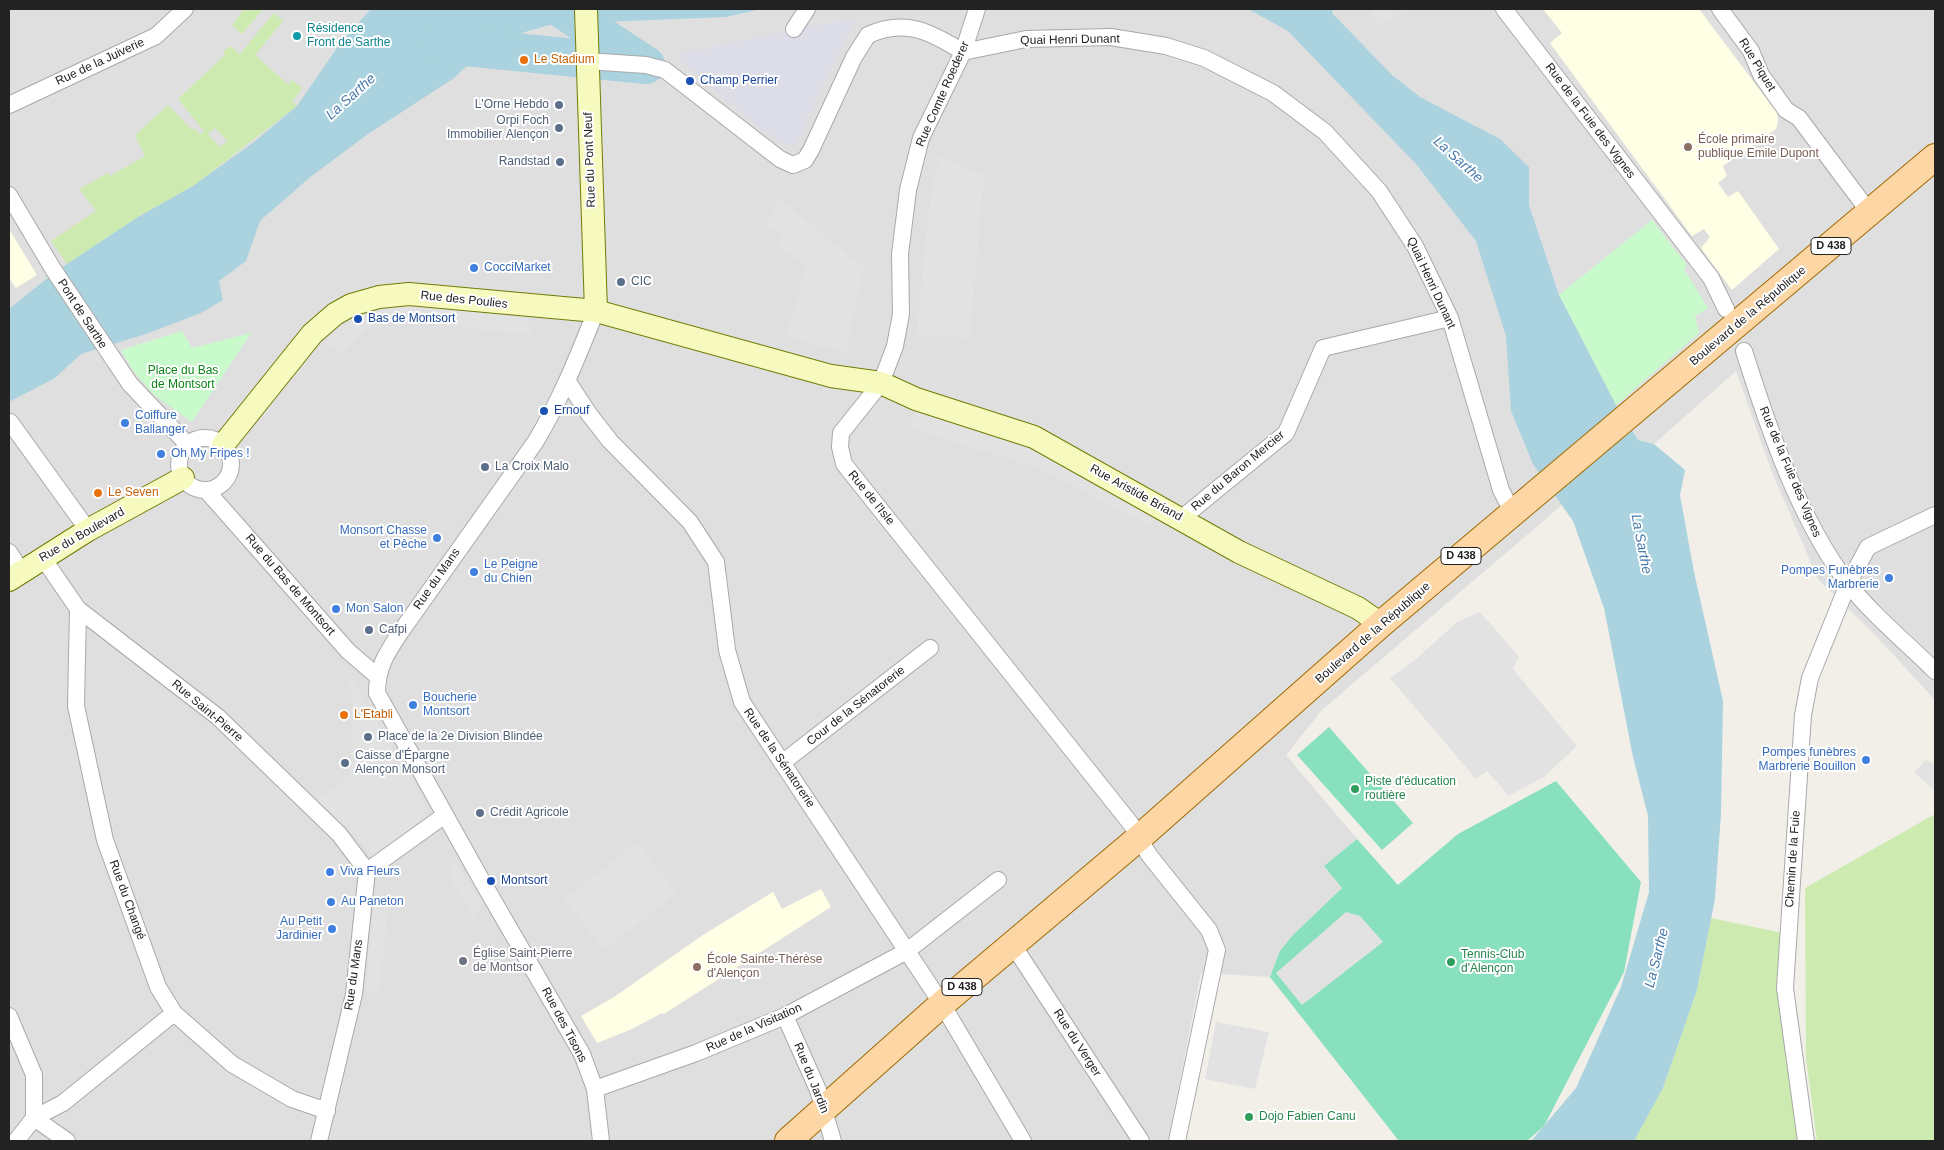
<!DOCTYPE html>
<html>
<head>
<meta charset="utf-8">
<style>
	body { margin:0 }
	#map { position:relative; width:1944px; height:1150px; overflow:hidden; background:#f2efe9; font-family:Helvetica,sans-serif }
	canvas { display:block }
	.frame { position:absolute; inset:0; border:10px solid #222; pointer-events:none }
</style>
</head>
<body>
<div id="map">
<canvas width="1944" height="1150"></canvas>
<div class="frame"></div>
</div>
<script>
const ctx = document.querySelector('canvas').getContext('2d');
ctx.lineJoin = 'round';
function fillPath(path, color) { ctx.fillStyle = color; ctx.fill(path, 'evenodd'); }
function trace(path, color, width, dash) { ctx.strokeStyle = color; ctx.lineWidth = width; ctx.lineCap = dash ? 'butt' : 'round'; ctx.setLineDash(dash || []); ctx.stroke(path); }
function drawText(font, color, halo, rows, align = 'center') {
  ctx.font = font + ' Helvetica,sans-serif'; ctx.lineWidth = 4; ctx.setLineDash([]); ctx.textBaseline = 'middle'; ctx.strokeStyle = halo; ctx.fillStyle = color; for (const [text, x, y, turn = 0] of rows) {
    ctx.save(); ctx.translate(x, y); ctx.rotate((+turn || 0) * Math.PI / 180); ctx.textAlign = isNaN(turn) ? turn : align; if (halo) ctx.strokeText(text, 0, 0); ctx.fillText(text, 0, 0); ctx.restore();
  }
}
const residential = new Path2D(`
	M9,9H1935V700L1877,637L1818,579L1771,470L1736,371L1654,444L1638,440L1322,710L1286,755L1357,839L1324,866L1342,888L1292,936L1280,951L1270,977L1201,973L1168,1141H9Z`);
const education = new Path2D(`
	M1543,9H1699L1777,113L1778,122L1776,129L1723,166L1727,176L1718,183L1728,197L1738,191L1779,249L1732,290L1701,248L1710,237L1704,229L1692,236L1550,43L1562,33Z
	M9,229L37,275L16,288L9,278Z
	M821,889L831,907L664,1014L662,1013L632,1029L597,1043L581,1016L614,997L703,935L773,892L782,909Z`);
const grass = new Path2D(`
	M244,9H263L242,34L232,25Z
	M274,13L283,21L255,55L289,85L292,80L302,88L292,102L297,106L193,186L138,217L67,264L51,241L96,211L79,189L108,173L110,176L145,156L135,135L168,105L192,130L194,128L200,134L204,131L178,99L225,55L223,52L230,46L240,54ZM215,128L227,141L220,147L208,134Z
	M1935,814V1141H1817L1806,1058L1805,888Z
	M1711,918L1788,934L1806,1141H1626L1644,1122L1663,1088L1697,990Z`);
const park = new Path2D(`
	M1652,220L1687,265L1684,269L1708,308L1695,316L1699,333L1616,405L1559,295Z
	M182,331L192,348L251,333L192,422L153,394L132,369L121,350Z`);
const pitch = new Path2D(`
	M1329,727L1413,823L1382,850L1297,755Z
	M1556,781L1641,882L1624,972L1544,1126L1527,1141H1399L1270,977L1280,951L1292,936L1342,888L1324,866L1357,839L1398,885L1458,834Z`);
const parking = new Path2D(`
	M1369,9H1405L1380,26Z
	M940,155L984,176L970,338L917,335L925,244L932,188Z
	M780,199L864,268L846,353L785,336L807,265L776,246L782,234L764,225Z
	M410,305L526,318L533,335L388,319L369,327L342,352L324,343L350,321L367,311L378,307Z
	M916,409L1036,447L1157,513L1150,527L1043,470L910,427Z
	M1480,612L1519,657L1513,669L1577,746L1544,777L1509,796L1487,771L1476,779L1390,678L1416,659L1457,622Z
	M346,670L422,799L425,811L416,825L374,857L347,827L316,801L350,776L353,697Z
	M1926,760L1935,765V791L1914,772Z
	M637,842L677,893L604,950L564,899Z
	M454,860L482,905L474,919L448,873Z
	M389,898L380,988L365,993L374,905Z
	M1346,912L1360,916L1383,942L1302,1005L1276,973Z
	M1216,1022L1269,1032L1255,1089L1205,1079Z`);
const plaza = new Path2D(`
	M855,19L797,142L792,145L782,144L759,128L674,55L794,29Z`);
const water = new Path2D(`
	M371,9H761L726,17L553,24L493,41L454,78L368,134L309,178L260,221L246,261L219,281L223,300L201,313L146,334L81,354L55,378L9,402V309L55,272L138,217L193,186L254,142L297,106L341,42Z
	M1248,9H1333L1332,13L1392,75L1420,97L1500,139L1529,167V205L1559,295L1616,405L1638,440L1654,444L1685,470L1680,495L1694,572L1723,701L1721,813L1715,899L1697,990L1663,1088L1634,1141H1531L1576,1088L1621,987L1649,892L1648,816L1633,757L1604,608L1573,521L1533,464L1511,411L1506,336L1476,241L1416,164L1288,31Z`);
const river = new Path2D(`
	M435,44L646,65L561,9`);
const street = new Path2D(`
	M977,9L963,52L921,138L908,190L900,254L901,314L895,346L881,383L841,433L840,447L844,464L1131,824L1149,855L1209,930L1217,950L1177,1141
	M1504,9L1711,278L1726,309
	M1720,9L1751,51L1761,75L1786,110L1799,118L1870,213
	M794,29L807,9
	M963,52L1026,39L1111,37L1166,46L1204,58L1273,93L1325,132L1379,191L1415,246L1450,318L1501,490L1512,512
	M587,61L646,65L665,70L780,159L793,165L805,160L811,150L854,57L868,35C905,18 931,32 963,52
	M9,105L156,36L185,9
	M9,195L53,269L130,384L188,445
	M596,311C578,356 561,399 536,441L402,630C388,651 377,666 377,693L482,881L582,1054L595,1089L601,1141
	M1744,351C1768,427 1799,519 1847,582C1870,613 1908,644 1935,671
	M568,382L589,414L610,441L690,522L716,562L727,650L742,702L942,1004L1023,1141
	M10,422L88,530
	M179 464a26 26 0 1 1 52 0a26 26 0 1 1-52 0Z
	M206,490L348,651L377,676
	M1182,518L1286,433L1323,348L1450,318
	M9,552L21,571
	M43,558L78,609L218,717L339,834L367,871
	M78,609L76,706L105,840L158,987L174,1013L232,1064L292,1099L327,1111
	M782,763L930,648
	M1013,945L1141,1141
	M9,1016L34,1075V1118L16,1141
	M785,1016L818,1090L833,1141
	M595,1089L696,1053L785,1016L907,951L998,880
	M34,1118L63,1103L174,1013
	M34,1118L67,1141
	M319,1141L354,994L367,871L445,815
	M1806,1141L1785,988L1803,715L1810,678L1848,584L1868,547L1935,515`);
const secondary = new Path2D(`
	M586,9L596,311
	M223,445L312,334L335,314L351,305L379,297L409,294L596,311L831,376L881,383L916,399L1034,437L1239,552L1358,608L1381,624
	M9,580L88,530L183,478`);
const primary = new Path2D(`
	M788,1141L942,1004L1140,837L1381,624L1935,157`);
const markers = [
	[297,36,5,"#0f9aa8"],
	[524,60,5,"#e8710a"],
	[690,81,5,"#1a4fb4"],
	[559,105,5,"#5c6f8a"],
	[559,128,5,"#5c6f8a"],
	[1688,147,5,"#8d6e63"],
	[560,162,5,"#5c6f8a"],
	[474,268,5,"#3f7fe0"],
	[621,282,5,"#5c6f8a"],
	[358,319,5,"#1a4fb4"],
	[544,411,5,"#1a4fb4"],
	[125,423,5,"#3f7fe0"],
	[161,454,5,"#3f7fe0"],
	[485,467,5,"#5c6f8a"],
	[98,493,5,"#e8710a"],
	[437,538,5,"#3f7fe0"],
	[474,572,5,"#3f7fe0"],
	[1889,578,5,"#3f7fe0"],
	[336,609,5,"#3f7fe0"],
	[369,630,5,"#5c6f8a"],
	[413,705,5,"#3f7fe0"],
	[344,715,5,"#e8710a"],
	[368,737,5,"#5c6f8a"],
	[1866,760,5,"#3f7fe0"],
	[345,763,5,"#5c6f8a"],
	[1355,789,5,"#2e9e5b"],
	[480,813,5,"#5c6f8a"],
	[330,872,5,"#3f7fe0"],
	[491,881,5,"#1a4fb4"],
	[331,902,5,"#3f7fe0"],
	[332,929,5,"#3f7fe0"],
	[463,961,5,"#6b7280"],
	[1451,962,5,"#2e9e5b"],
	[697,967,5,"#8d6e63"],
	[1249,1117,5,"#2e9e5b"]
];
const shields = [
	[1831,246,40],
	[1461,556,40],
	[962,987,40]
];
const shieldNames = [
	["D 438",1831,246],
	["D 438",1461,556],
	["D 438",962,987]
];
const cultureNames = [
	["Résidence",307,29],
	["Front de Sarthe",307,43]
];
const streetNames = [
	["Quai Henri Dunant",1070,40,-1],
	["Rue de la Juiverie",100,62,-25],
	["Rue Piquet",1757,65,59],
	["Rue Comte Roederer",943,94,-66],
	["Rue de la Fuie des Vignes",1590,121,53],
	["Rue du Pont Neuf",590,160,-92],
	["Quai Henri Dunant",1431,283,65],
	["Rue des Poulies",464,300,6],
	["Pont de Sarthe",82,314,57],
	["Boulevard de la République",1748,316,-40],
	["Rue du Baron Mercier",1238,471,-40],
	["Rue de la Fuie des Vignes",1790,472,67],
	["Rue Aristide Briand",1136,493,29],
	["Rue de l'Isle",871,498,51],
	["Rue du Boulevard",82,535,-30],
	["Rue du Mans",437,579,-55],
	["Rue du Bas de Montsort",290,585,49],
	["Boulevard de la République",1373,633,-41],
	["Cour de la Sénatorerie",856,706,-38],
	["Rue Saint-Pierre",207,711,40],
	["Rue de la Sénatorerie",779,758,56],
	["Chemin de la Fuie",1793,859,-86],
	["Rue du Changé",127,900,70],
	["Rue du Mans",354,975,-82],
	["Rue des Tisons",564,1025,62],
	["Rue de la Visitation",754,1028,-24],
	["Rue du Verger",1077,1043,57],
	["Rue du Jardin",811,1078,68]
];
const foodNames = [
	["Le Stadium",534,60],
	["Le Seven",108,493],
	["L'Etabli",354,715]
];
const transitNames = [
	["Champ Perrier",700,81],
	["Bas de Montsort",368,319],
	["Ernouf",554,411],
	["Montsort",501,881]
];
const serviceNames = [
	["L'Orne Hebdo",549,105,"right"],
	["Orpi Foch",549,121,"right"],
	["Immobilier Alençon",549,135,"right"],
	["Randstad",550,162,"right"],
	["CIC",631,282],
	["La Croix Malo",495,467],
	["Cafpi",379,630],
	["Place de la 2e Division Blindée",378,737],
	["Caisse d'Épargne",355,756],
	["Alençon Monsort",355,770],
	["Crédit Agricole",490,813]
];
const educationNames = [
	["École primaire",1698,140],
	["publique Emile Dupont",1698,154],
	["École Sainte-Thérèse",707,960],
	["d'Alençon",707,974]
];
const shopNames = [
	["CocciMarket",484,268],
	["Coiffure",135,416],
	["Ballanger",135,430],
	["Oh My Fripes !",171,454],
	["Monsort Chasse",427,531,"right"],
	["et Pêche",427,545,"right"],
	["Le Peigne",484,565],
	["du Chien",484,579],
	["Pompes Funèbres",1879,571,"right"],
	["Marbrerie",1879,585,"right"],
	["Mon Salon",346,609],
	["Boucherie",423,698],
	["Montsort",423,712],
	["Pompes funèbres",1856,753,"right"],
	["Marbrerie Bouillon",1856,767,"right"],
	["Viva Fleurs",340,872],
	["Au Paneton",341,902],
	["Au Petit",322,922,"right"],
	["Jardinier",322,936,"right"]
];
const parkNames = [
	["Place du Bas",183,371],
	["de Montsort",183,385]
];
const leisureNames = [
	["Piste d'éducation",1365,782],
	["routière",1365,796],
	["Tennis-Club",1461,955],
	["d'Alençon",1461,969],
	["Dojo Fabien Canu",1259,1117]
];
const worshipNames = [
	["Église Saint-Pierre",473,954],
	["de Montsor",473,968]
];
const waterNames = [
	["La Sarthe",351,97,-42],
	["La Sarthe",1458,160,42],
	["La Sarthe",1641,544,79],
	["La Sarthe",1657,958,-76]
];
fillPath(residential, '#e0dfdf');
fillPath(education, '#ffffe5');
fillPath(grass, '#cdebb0');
fillPath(park, '#c8facc');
fillPath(pitch, '#88e0be');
fillPath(parking, '#e2e2e2');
fillPath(plaza, '#dddde8');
fillPath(water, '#aad3df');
trace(river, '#aad3df', 38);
trace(street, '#a9a9a9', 18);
trace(secondary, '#707d05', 24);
trace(primary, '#a06b00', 28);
trace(street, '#fff', 16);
trace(secondary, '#f7fabf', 22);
trace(primary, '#fcd6a4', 26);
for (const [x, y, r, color] of markers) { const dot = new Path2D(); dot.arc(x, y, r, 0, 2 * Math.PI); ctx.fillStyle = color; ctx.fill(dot); trace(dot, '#fff', 2); }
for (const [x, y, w] of shields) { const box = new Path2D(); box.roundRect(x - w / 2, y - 8.5, w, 17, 4); ctx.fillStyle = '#fff'; ctx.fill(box); trace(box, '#222', 1); }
drawText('bold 11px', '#222', null, shieldNames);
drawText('12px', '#0d838f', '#fff', cultureNames, 'left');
drawText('12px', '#222', '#fff', streetNames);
drawText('12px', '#c56008', '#fff', foodNames, 'left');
drawText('12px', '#164399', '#fff', transitNames, 'left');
drawText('12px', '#4e5e75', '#fff', serviceNames, 'left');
drawText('12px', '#785e54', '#fff', educationNames, 'left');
drawText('12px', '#366cbe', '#fff', shopNames, 'left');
drawText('12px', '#0c8416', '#fff', parkNames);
drawText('12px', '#27864d', '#fff', leisureNames, 'left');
drawText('12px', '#5b616d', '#fff', worshipNames, 'left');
drawText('italic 14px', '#4a7aab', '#fff', waterNames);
</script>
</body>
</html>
